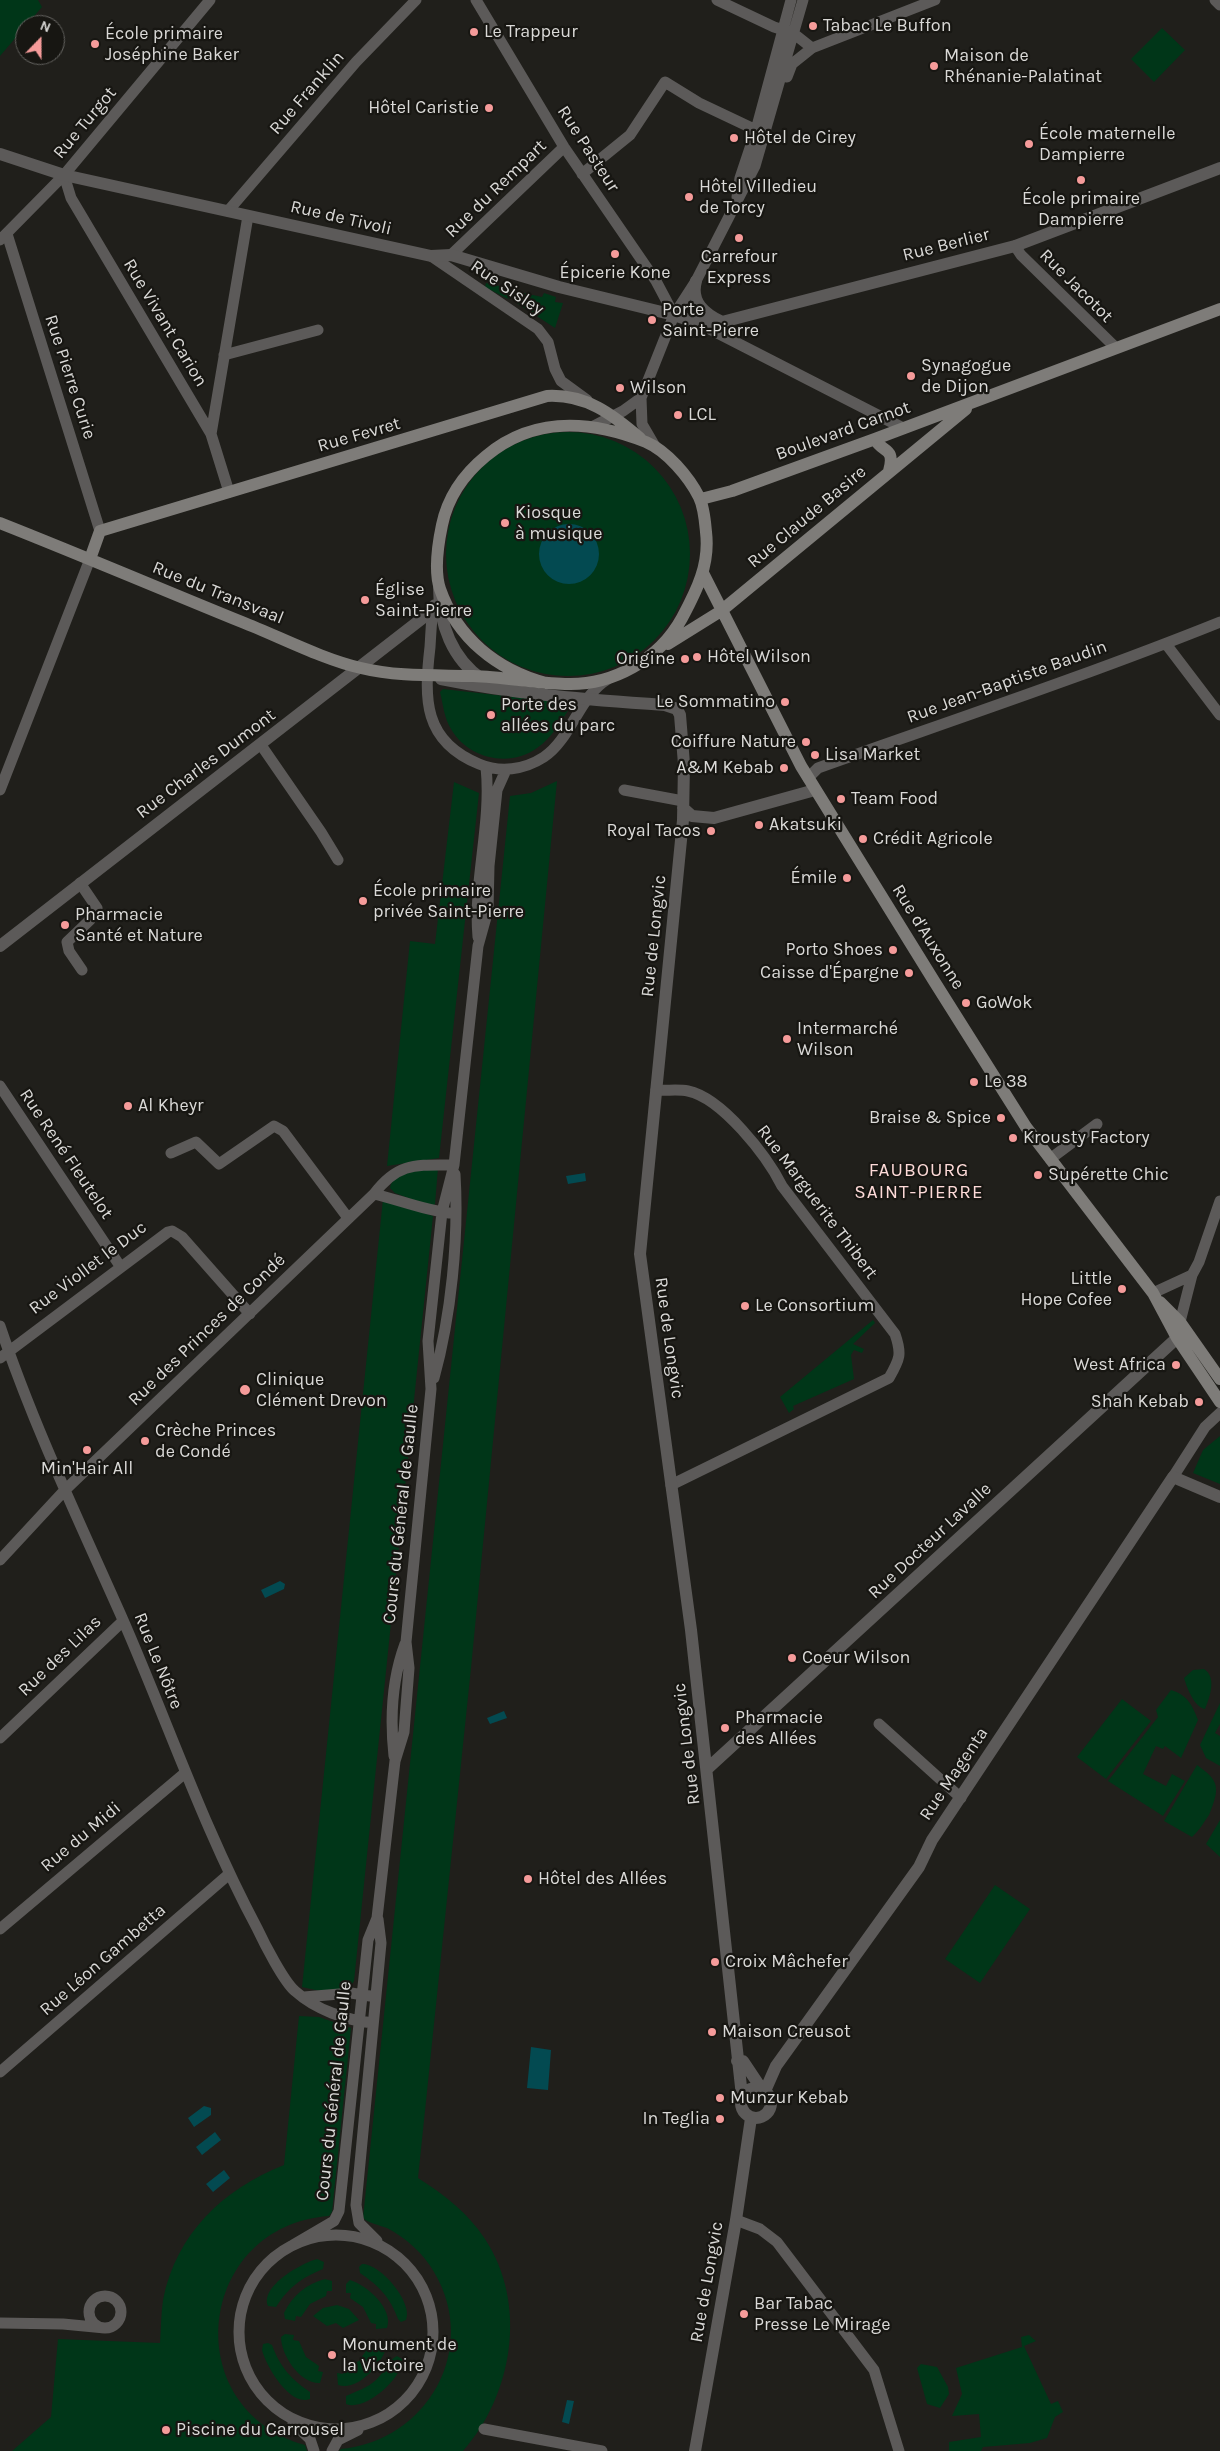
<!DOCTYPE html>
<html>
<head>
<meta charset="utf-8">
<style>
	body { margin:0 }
	#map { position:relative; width:1220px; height:2451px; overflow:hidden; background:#201f1b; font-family:Karla,sans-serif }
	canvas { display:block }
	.north { position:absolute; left:15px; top:15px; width:50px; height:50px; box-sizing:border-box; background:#171612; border:1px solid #656461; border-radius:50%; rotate:22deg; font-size:14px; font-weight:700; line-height:20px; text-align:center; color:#dad9d7 }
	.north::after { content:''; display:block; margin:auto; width:18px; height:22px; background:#f59b9a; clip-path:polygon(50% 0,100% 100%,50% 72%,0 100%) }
</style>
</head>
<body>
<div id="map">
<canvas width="1220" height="2451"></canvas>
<div class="north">N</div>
</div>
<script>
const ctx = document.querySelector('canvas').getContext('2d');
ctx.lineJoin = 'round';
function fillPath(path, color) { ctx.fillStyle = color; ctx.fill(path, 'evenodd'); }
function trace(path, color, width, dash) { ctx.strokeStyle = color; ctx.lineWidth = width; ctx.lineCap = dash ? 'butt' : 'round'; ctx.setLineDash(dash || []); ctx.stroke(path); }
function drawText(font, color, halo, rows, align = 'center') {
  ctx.font = font + ' Karla,sans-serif'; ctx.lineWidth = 4.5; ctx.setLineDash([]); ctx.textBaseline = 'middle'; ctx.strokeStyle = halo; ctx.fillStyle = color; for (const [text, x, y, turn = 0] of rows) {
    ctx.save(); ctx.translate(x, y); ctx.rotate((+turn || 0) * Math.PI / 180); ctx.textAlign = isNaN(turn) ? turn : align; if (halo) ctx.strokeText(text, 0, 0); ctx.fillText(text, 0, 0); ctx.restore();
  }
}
const green = new Path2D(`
	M0,0H38L42,7L0,56Z
	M1162,28L1185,50L1154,82L1131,59Z
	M486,283L512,289L511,299L506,298L485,287Z
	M519,292L542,297L544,293L556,297L555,302L563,303L555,328L515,302Z
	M446 554a122 122 0 1 1 244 0a122 122 0 1 1-244 0Z
	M443,689L567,703L571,706C561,721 552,738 537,748C510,768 468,759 451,729C444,718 443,704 440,692Z
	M557,781L471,1668L418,2178C445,2195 468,2213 485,2239C528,2304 513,2395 463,2451H339L341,2449C427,2441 480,2349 434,2272C423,2253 406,2238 387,2228C379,2225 368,2223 363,2218L510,796L531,793Z
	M454,782L479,793L439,1158L387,1166L410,941L435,944Z
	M438,1168L435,1204L432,1207L395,1193L390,1188C393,1170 424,1170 438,1168Z
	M383,1199L433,1216L354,1981L349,1989L320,1991L302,1987Z
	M873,1320L875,1323L853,1344L864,1349L862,1353L854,1350L851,1355L854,1379L793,1406L794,1409L789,1413L780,1397Z
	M1220,1436V1484L1193,1473L1203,1450Z
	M1204,1669C1217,1677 1210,1697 1205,1709C1194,1707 1187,1688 1184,1678L1193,1670Z
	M1171,1690C1187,1695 1192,1704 1198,1720L1181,1758L1165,1746L1163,1749L1156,1746L1143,1774L1166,1786L1172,1774L1185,1781L1163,1816L1108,1781L1158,1717L1156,1710Z
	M1122,1699L1151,1721L1106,1779L1077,1757Z
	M1220,1703V1724L1215,1733L1220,1736V1766L1206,1758L1200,1745Z
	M1197,1765C1220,1781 1220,1788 1209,1815C1204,1822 1199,1831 1192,1837L1164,1821Z
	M1220,1820V1857L1206,1844Z
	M995,1885L1030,1909L980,1983L945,1959Z
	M299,2016L319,2017L351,2028L332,2212L329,2216C196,2226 177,2409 305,2445L307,2451H12L51,2417L58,2339L160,2343C161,2328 161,2314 163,2300C176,2234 223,2189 284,2165Z
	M317,2259L324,2262L323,2269C301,2278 289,2287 276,2307L268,2306C260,2286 302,2263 317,2259Z
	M362,2264C380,2263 414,2303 406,2320L401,2322L398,2319C390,2297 379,2286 360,2273L359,2267Z
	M325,2279L332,2281V2291H327L326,2296L310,2304L301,2317L296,2316L295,2321L285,2319L284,2313C293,2295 306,2284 325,2279Z
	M350,2280C367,2285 394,2309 387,2328L376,2329V2324L371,2323L363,2307L350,2298L351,2293H346V2284Z
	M337,2305L349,2309L359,2320L343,2328L336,2323L327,2326L313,2316L323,2308Z
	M285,2334L294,2335L293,2340L299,2341L306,2357L319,2366L318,2371L323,2372L320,2383C300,2384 281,2355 281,2337Z
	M1029,2335L1036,2341L1024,2346L1051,2404L1058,2401L1063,2412L1055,2417L1047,2438L1030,2443L983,2447L981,2451H949V2442L981,2437L979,2414L952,2416L962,2394L956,2368L1022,2347L1021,2337Z
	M268,2343L272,2345C280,2367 291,2379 310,2392V2399C290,2407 266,2366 262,2350L263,2344Z
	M374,2344H383L386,2348C382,2364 357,2392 338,2385L337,2373L343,2374V2368L359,2361L368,2348L373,2349Z
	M397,2356L402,2359C404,2378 364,2412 346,2404V2396C357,2391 367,2388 376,2380C383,2374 389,2359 397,2356Z
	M921,2364L937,2367L948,2387L949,2394L940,2408L927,2404L917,2368Z`);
const water = new Path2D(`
	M539 554a30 30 0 1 1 60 0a30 30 0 1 1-60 0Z
	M585,1173L586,1181L568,1184L566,1176Z
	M280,1581L285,1584L284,1589L265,1598L261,1590Z
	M504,1711L507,1718L490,1724L487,1718Z
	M531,2047L551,2050L548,2090L527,2088Z
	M204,2106L211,2108V2115L194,2127L188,2118Z
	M215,2132L221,2140L202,2155L196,2147Z
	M224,2170L230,2178L213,2192L206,2184Z
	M567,2400L574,2401L569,2424L562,2422Z`);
const minor = new Path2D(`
	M476,0L564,147L656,281L674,315
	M717,0L774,27L793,33L812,48
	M1215,0L1220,5
	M787,77L792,64L812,48L935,0
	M582,174L630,135L665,82L699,103L756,130
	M64,175L71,198L211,434L229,492
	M737,197L740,178L756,130L791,0
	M228,211L356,62L416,0
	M7,234L100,531
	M0,240L64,175L210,0
	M1015,246L1021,255L1116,348
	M451,255L564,147
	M431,256L538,329L548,342L555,369L561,381L587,400
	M698,323L903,428
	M224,355L318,330
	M592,427L623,411L641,398
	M211,434L248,216
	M656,448L642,424L641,398L674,315L696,281L755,166L803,0
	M434,605C431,619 431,633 430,647C424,699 423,741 479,764C500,773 524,770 544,757C572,738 579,696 608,679
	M1166,644L1220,715
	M261,745L321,832L338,860
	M808,778L818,768C953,720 1088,675 1220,622
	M0,790L90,559
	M624,790L683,801
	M80,883L97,908L90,920L67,942L69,951L82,970
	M478,937C473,880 492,824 486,767
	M0,1086L120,1266
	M656,1090C666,1091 678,1089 688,1091C722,1098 767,1156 782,1186L895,1334C902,1354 900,1359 889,1378L671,1485
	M171,1153L196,1142L219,1164L274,1126L283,1131L348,1218
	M1050,1159L1097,1124
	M374,1194C399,1200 424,1210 449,1213
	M1153,1293L1192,1275
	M1180,1322L1192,1275L1199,1262L1220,1201
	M0,1326C34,1427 80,1523 123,1620C168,1723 204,1829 257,1928C264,1943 284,1982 295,1991C316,2010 346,2020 373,2023
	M0,1358L168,1232L172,1231L182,1237L250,1314
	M434,1378C451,1316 459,1239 455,1174
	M1173,1477L1205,1427L1220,1413
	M0,1560L64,1491L374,1194C398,1162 416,1165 454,1165
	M879,1724L961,1798
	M0,1738L123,1621
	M394,1756C390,1719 392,1679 405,1644
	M0,1929L185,1773
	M304,1997L351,1993L370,1996
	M0,2072L228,1875
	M736,2220L760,2229L777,2242L874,2370L899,2451
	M239 2332a97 97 0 1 1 194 0a97 97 0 1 1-194 0Z
	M377,2241L359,2223L356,2205L381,1943L378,1919
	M293,2245L334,2221L339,2211L368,1940L377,1918L395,1761L404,1732L409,1668L406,1642L431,1389L428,1341L442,1212L454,1165L478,946L488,910L489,866L497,790L506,770
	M89 2312a16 16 0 1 1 32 0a16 16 0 1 1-32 0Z
	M0,2323L63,2324L105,2328
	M293,2423L310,2439L314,2451
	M484,2429L602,2451
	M332,2451L338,2440L358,2430`);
const tertiary = new Path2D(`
	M0,154L64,175L431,256L451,255L559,287L674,315L698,323L722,322L1015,246L1220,168
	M696,281C690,302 705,314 722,322
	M439,587C439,624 452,659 483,680
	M441,679C515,694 590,700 665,705L677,709L680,715L684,764L683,820L640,1254L691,1630L742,2096
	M683,808L692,816L714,818L815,790
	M0,946L433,610
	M707,1769L1177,1338
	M737,2061H743L761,2088
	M741 2103a15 15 0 1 1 30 0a15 15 0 1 1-30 0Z
	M765,2091L776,2066L919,1867L932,1840L1173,1477L1220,1497
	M695,2451L736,2220L751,2118`);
const secondary = new Path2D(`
	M875,439C881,453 896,446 889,471
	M701,499L732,491L875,439L1220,309
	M0,523C81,555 161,589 242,622C278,636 324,660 361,668C397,677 436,675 473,676C504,677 534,683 565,684C612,686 659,660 682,618C697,590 710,564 706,532C705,521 704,507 699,497C689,477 667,451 646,442C590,420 534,416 486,456C464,474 448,496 442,525C438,544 434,571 440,589C457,638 497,670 546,683
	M90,559L100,531L547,396C586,394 612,414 640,438
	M703,573L801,766L934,981L1026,1127L1153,1293L1177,1338L1220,1402
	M668,644L721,611L966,409
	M1160,1302L1180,1322L1220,1379`);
const markers = [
	[813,26,5,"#f59b9a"],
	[474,32,5,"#f59b9a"],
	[95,44,5,"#f59b9a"],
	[934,66,5,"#f59b9a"],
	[489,108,5,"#f59b9a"],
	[734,138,5,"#f59b9a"],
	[1029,144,5,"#f59b9a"],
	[1081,180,5,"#f59b9a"],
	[689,197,5,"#f59b9a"],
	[739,238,5,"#f59b9a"],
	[615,254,5,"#f59b9a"],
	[652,320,5,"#f59b9a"],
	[911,376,5,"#f59b9a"],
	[620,388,5,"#f59b9a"],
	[678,415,5,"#f59b9a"],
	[505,523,5,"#f59b9a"],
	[365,600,5,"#f59b9a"],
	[697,657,5,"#f59b9a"],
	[685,659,5,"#f59b9a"],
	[785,702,5,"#f59b9a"],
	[491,715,5,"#f59b9a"],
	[806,742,5,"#f59b9a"],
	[815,755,5,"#f59b9a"],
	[784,768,5,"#f59b9a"],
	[841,799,5,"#f59b9a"],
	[759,825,5,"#f59b9a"],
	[711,831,5,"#f59b9a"],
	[863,839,5,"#f59b9a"],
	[847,878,5,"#f59b9a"],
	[363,901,5,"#f59b9a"],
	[65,925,5,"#f59b9a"],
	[893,950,5,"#f59b9a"],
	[909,973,5,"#f59b9a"],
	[966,1003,5,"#f59b9a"],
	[787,1039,5,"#f59b9a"],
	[974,1082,5,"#f59b9a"],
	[128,1106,5,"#f59b9a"],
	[1001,1118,5,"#f59b9a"],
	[1013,1138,5,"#f59b9a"],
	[1038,1175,5,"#f59b9a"],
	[1122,1289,5,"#f59b9a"],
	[745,1306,5,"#f59b9a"],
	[1176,1365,5,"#f59b9a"],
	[245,1390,6,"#f59b9a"],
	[1199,1402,5,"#f59b9a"],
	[145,1441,5,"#f59b9a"],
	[87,1450,5,"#f59b9a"],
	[792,1658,5,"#f59b9a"],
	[725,1728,5,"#f59b9a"],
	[528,1879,5,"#f59b9a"],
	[715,1962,5,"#f59b9a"],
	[712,2032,5,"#f59b9a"],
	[720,2098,5,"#f59b9a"],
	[720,2119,5,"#f59b9a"],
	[744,2314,5,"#f59b9a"],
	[332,2355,5,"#f59b9a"],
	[166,2430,5,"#f59b9a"]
];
const poiNames = [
	["Tabac Le Buffon",823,26],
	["Le Trappeur",484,32],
	["École primaire",105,34],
	["Joséphine Baker",105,55],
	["Maison de",944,56],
	["Rhénanie-Palatinat",944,77],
	["Hôtel Caristie",479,108,"right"],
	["École maternelle",1039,134],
	["Dampierre",1039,155],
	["Hôtel de Cirey",744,138],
	["Hôtel Villedieu",699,187],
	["de Torcy",699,208],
	["École primaire",1081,199,"center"],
	["Dampierre",1081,220,"center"],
	["Carrefour",739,257,"center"],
	["Express",739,278,"center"],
	["Épicerie Kone",615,273,"center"],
	["Porte",662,310],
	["Saint-Pierre",662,331],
	["Synagogue",921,366],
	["de Dijon",921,387],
	["Wilson",630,388],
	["LCL",688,415],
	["Kiosque",515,513],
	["à musique",515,534],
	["Église",375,590],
	["Saint-Pierre",375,611],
	["Hôtel Wilson",707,657],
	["Origine",675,659,"right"],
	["Le Sommatino",775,702,"right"],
	["Porte des",501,705],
	["allées du parc",501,726],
	["Coiffure Nature",796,742,"right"],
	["Lisa Market",825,755],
	["A&M Kebab",774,768,"right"],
	["Team Food",851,799],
	["Akatsuki",769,825],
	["Royal Tacos",701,831,"right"],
	["Crédit Agricole",873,839],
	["Émile",837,878,"right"],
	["École primaire",373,891],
	["privée Saint-Pierre",373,912],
	["Pharmacie",75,915],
	["Santé et Nature",75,936],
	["Porto Shoes",883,950,"right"],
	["Caisse d'Épargne",899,973,"right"],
	["GoWok",976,1003],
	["Intermarché",797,1029],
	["Wilson",797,1050],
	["Le 38",984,1082],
	["Al Kheyr",138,1106],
	["Braise & Spice",991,1118,"right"],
	["Krousty Factory",1023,1138],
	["Supérette Chic",1048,1175],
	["Little",1112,1279,"right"],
	["Hope Cofee",1112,1300,"right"],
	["Le Consortium",755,1306],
	["West Africa",1166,1365,"right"],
	["Clinique",256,1380],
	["Clément Drevon",256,1401],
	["Shah Kebab",1189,1402,"right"],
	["Crèche Princes",155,1431],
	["de Condé",155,1452],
	["Min'Hair All",87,1469,"center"],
	["Coeur Wilson",802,1658],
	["Pharmacie",735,1718],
	["des Allées",735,1739],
	["Hôtel des Allées",538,1879],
	["Croix Mâchefer",725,1962],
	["Maison Creusot",722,2032],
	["Munzur Kebab",730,2098],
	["In Teglia",710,2119,"right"],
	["Bar Tabac",754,2304],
	["Presse Le Mirage",754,2325],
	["Monument de",342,2345],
	["la Victoire",342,2366],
	["Piscine du Carrousel",176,2430]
];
const streetNames = [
	["Rue Franklin",307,93,-49],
	["Rue Turgot",85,123,-50],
	["Rue Pasteur",588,149,57],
	["Rue du Rempart",496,189,-44],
	["Rue de Tivoli",341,218,13],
	["Rue Berlier",946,245,-14],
	["Rue Jacotot",1076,286,45],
	["Rue Sisley",507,288,34],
	["Rue Vivant Carion",165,323,59],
	["Rue Pierre Curie",70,377,72],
	["Boulevard Carnot",843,431,-20],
	["Rue Fevret",359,435,-16],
	["Rue Claude Basire",807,517,-40],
	["Rue du Transvaal",218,593,22],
	["Rue Jean-Baptiste Baudin",1007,682,-20],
	["Rue Charles Dumont",206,764,-37],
	["Rue de Longvic",654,936,-84],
	["Rue d'Auxonne",928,937,58],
	["Rue René Fleutelot",66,1154,56],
	["Rue Marguerite Thibert",817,1202,53],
	["Rue Viollet le Duc",88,1268,-37],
	["Rue des Princes de Condé",207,1330,-44],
	["Rue de Longvic",669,1338,82],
	["Cours du Général de Gaulle",401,1514,-84],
	["Rue Docteur Lavalle",930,1541,-43],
	["Rue des Lilas",60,1656,-44],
	["Rue Le Nôtre",158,1661,68],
	["Rue de Longvic",687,1744,-97],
	["Rue Magenta",954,1774,-56],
	["Rue du Midi",81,1837,-40],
	["Rue Léon Gambetta",103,1960,-41],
	["Cours du Général de Gaulle",334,2091,-84],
	["Rue de Longvic",707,2282,-80]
];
const neighbourhoodNames = [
	["FAUBOURG",919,1171],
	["SAINT-PIERRE",919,1193]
];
fillPath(green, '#003618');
fillPath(water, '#034a51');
trace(minor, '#5c5a59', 11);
trace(tertiary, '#5c5a59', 12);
trace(secondary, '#7e7c79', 12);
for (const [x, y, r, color] of markers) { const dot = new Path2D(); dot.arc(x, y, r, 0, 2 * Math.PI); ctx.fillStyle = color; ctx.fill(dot); trace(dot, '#171612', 2); }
drawText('18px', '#dad9d7', '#171612', poiNames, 'left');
drawText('18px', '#dad9d7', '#171612', streetNames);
ctx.letterSpacing = '1px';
drawText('19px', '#fddad8', '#171612', neighbourhoodNames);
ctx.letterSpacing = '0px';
</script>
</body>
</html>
